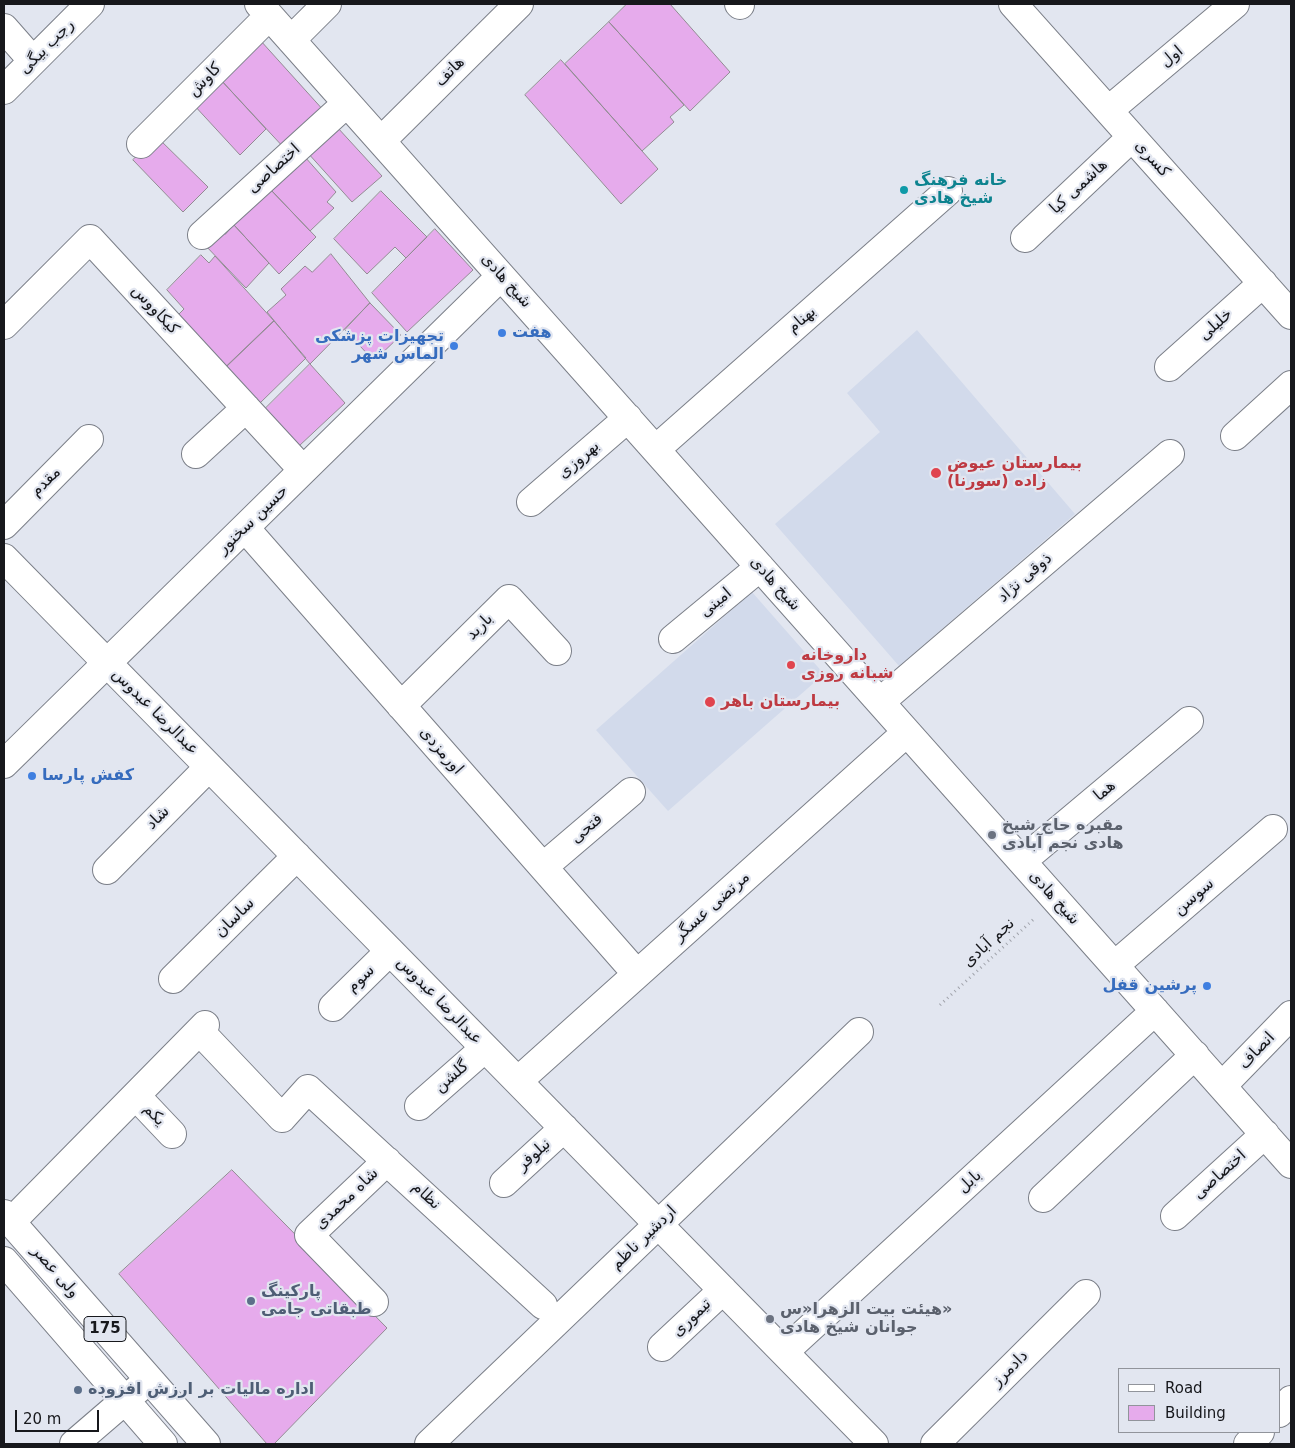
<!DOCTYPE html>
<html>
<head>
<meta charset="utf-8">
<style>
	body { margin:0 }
	#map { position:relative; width:1295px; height:1448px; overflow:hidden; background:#e2e6f0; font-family:"DejaVu Sans",sans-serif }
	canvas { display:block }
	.frame { position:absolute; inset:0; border:5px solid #17181c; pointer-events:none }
	.legend { position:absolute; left:1118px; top:1368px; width:162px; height:65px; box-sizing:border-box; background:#e2e6f0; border:1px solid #91949b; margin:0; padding:6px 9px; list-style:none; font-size:15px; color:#17181c }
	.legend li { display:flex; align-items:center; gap:10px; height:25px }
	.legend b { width:25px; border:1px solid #91949b }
	.scale { position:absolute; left:15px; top:1410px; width:84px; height:22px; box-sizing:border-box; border:2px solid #17181c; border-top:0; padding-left:6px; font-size:15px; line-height:18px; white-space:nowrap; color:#17181c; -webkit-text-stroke:4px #e2e6f0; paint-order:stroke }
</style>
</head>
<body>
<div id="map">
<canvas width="1295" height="1448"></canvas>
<div class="frame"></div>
<ul class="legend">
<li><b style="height:6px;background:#fff"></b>Road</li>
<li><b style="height:14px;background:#e6abec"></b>Building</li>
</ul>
<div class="scale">20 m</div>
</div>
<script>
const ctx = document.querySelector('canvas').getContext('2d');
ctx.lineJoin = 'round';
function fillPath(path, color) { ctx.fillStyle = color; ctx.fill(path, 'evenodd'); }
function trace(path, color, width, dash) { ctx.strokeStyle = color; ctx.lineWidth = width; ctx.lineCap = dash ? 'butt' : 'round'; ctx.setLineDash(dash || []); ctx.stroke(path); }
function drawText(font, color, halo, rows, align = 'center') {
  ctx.font = font + ' "DejaVu Sans",Vazirmatn,sans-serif'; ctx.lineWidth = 4.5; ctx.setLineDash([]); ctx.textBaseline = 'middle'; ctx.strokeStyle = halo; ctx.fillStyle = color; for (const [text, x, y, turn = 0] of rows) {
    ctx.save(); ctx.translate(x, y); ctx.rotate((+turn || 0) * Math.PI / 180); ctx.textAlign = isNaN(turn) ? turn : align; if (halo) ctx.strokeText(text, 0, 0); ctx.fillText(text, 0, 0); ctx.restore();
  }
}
const built = new Path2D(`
	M917,330L1075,514L899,666L775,524L880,432L847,393Z
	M752,592L824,674L668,811L596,730Z`);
const building = new Path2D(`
	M627,4H670L730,72L690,111L609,22Z
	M609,22L684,105L670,117L674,122L642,151L565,64Z
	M260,40L325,112L286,150L220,79Z
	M561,60L658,169L621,204L525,95Z
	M220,79L266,129L240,155L193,104Z
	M337,127L382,176L352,202L307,152Z
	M157,137L208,187L183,212L133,160Z
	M305,157L336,192L327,202L334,208L310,231L270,189Z
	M270,189L316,237L279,274L234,225Z
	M381,191L427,237L406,258L395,247L367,274L334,239Z
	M234,225L269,263L246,288L204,244L219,229L225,234Z
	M435,229L473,270L407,332L372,293Z
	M331,254L370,303L310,364L267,312L286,295L281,289L305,266L312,272Z
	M201,255L209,263L215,256L274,321L225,368L177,316L184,309L167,290Z
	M370,303L401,335L374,361L345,330Z
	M274,321L306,358L259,404L225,368Z
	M310,364L345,403L299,446L264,410Z
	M232,1170L387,1328L274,1444H267L119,1274Z`);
const path = new Path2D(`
	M940,1005L1035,918`);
const minor = new Path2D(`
	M259,4L1291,1164
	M739,4L740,5
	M1013,4L1291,315
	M4,28L33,61
	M291,40L327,4
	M4,90L90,4
	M1109,110L1235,4
	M381,141L519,4
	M141,144L269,16
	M202,235L347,103
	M1025,238L1132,137
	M4,325L90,239L303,470
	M1169,367L1263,283
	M1235,436L1291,385
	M656,449L948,191
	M196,454L246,408
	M531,502L628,418
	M4,525L89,439
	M245,528L637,974
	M4,558L874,1444
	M673,639L760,567
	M880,702L1170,454
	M401,706L509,599L557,651
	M4,764L501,276
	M1022,861L1189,721
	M543,867L631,792
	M107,870L209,767
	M1115,965L1273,829
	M173,979L297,856
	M333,1007L390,951
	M208,1040L282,1118L308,1089L543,1305
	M518,1081L906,733
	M1222,1086L1291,1015
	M136,1096L172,1134
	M419,1106L485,1048
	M504,1183L564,1128
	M1043,1198L1195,1055
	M1175,1216L1265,1134
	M11,1222L205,1025
	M4,1261L163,1444
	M374,1302L309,1235L387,1161
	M662,1347L723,1290
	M784,1352L1155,1011
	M74,1444L138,1389
	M429,1444L859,1032
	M935,1444L1086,1294`);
const major = new Path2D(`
	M4,1214L206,1444
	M1279,1413L1291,1400
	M1248,1444L1260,1432`);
const markers = [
	[904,190,5,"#0f9aa8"],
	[502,333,5,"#3f7fe0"],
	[454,346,5,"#3f7fe0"],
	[936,473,6,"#e0444e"],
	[791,665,5,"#e0444e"],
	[710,702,6,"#e0444e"],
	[32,776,5,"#3f7fe0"],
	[992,835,5,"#6b7280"],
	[1207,986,5,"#3f7fe0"],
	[251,1301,5,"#5c6f8a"],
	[770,1319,5,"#6b7280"],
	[78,1390,5,"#5c6f8a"]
];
const shields = [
	[105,1329,42]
];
const shieldNames = [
	["175",105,1329]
];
const streetNames = [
	["رجب بیگی",47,47,-45],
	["اول",1172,57,-40],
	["هاتف",450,72,-45],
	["کاوش",205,80,-45],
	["کسری",1152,159,48],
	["اختصاصی",274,169,-42],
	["هاشمی کیا",1079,187,-43],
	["شیخ هادی",506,281,48],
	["کیکاووس",155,310,47],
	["بهنام",802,320,-41],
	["خلیلی",1216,325,-42],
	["بهروزی",579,460,-41],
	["مقدم",46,482,-45],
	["حسین سخنور",253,520,-44],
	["ذوقی نژاد",1025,578,-41],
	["شیخ هادی",775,584,48],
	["امینی",716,603,-40],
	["باربد",480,627,-45],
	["عبدالرضا عبدوس",155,712,45],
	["اورمزدی",441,751,49],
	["هما",1105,791,-40],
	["شاد",158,818,-45],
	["فتحی",587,829,-41],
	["سوسن",1194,897,-41],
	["شیخ هادی",1054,898,48],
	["مرتضی عسگر",712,907,-42],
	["ساسان",235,918,-45],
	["نجم آبادی",989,943,-43],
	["سوم",361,979,-44],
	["عبدالرضا عبدوس",439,1001,46],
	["انصاف",1257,1051,-46],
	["گلشن",452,1077,-41],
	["یکم",154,1115,46],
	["نیلوفر",534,1155,-42],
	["اختصاصی",1220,1175,-42],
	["بابل",970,1182,-43],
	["نظام",426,1196,43],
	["شاه محمدی",347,1199,-44],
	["اردشیر ناظم",644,1238,-44],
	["ولی عصر",55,1272,49],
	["تیموری",692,1318,-44],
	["دادمرز",1010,1369,-45]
];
const cultureNames = [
	["خانه فرهنگ",914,181],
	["شیخ هادی",914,199]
];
const shopNames = [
	["هفت",512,333],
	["تجهیزات پزشکی",444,337,"right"],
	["الماس شهر",444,355,"right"],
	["کفش پارسا",42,776],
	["پرشین قفل",1197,986,"right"]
];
const healthNames = [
	["بیمارستان عیوض",947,464],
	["زاده (سورنا)",947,482],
	["داروخانه",801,656],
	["شبانه روزی",801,674],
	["بیمارستان باهر",721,702]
];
const worshipNames = [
	["مقبره حاج شیخ",1002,826],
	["هادی نجم آبادی",1002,844],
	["هیئت بیت الزهرا«س»",780,1310],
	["جوانان شیخ هادی",780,1328]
];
const serviceNames = [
	["پارکینگ",261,1292],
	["طبقاتی جامی",261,1310],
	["اداره مالیات بر ارزش افزوده",88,1390]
];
fillPath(built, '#d2daeb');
fillPath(building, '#e6abec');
trace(building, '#928b93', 1);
trace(minor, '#7b7f88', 30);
trace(major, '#7b7f88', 30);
trace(path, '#a1a4ac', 3, [1, 4]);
trace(minor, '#fff', 28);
trace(major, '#fff', 28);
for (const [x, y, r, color] of markers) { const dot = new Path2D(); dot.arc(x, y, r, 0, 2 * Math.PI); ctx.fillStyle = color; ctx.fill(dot); trace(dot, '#e2e6f0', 2); }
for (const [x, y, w] of shields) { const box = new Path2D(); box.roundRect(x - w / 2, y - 12.5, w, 25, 4); ctx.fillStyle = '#e2e6f0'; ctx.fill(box); trace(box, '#17181c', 1); }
drawText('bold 15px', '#17181c', null, shieldNames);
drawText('16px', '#17181c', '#e2e6f0', streetNames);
drawText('bold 16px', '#0d838f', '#e2e6f0', cultureNames, 'left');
drawText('bold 16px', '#366cbe', '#e2e6f0', shopNames, 'left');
drawText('bold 16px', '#be3a42', '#e2e6f0', healthNames, 'left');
drawText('bold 16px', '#5b616d', '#e2e6f0', worshipNames, 'left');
drawText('bold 16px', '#4e5e75', '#e2e6f0', serviceNames, 'left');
</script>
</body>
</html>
